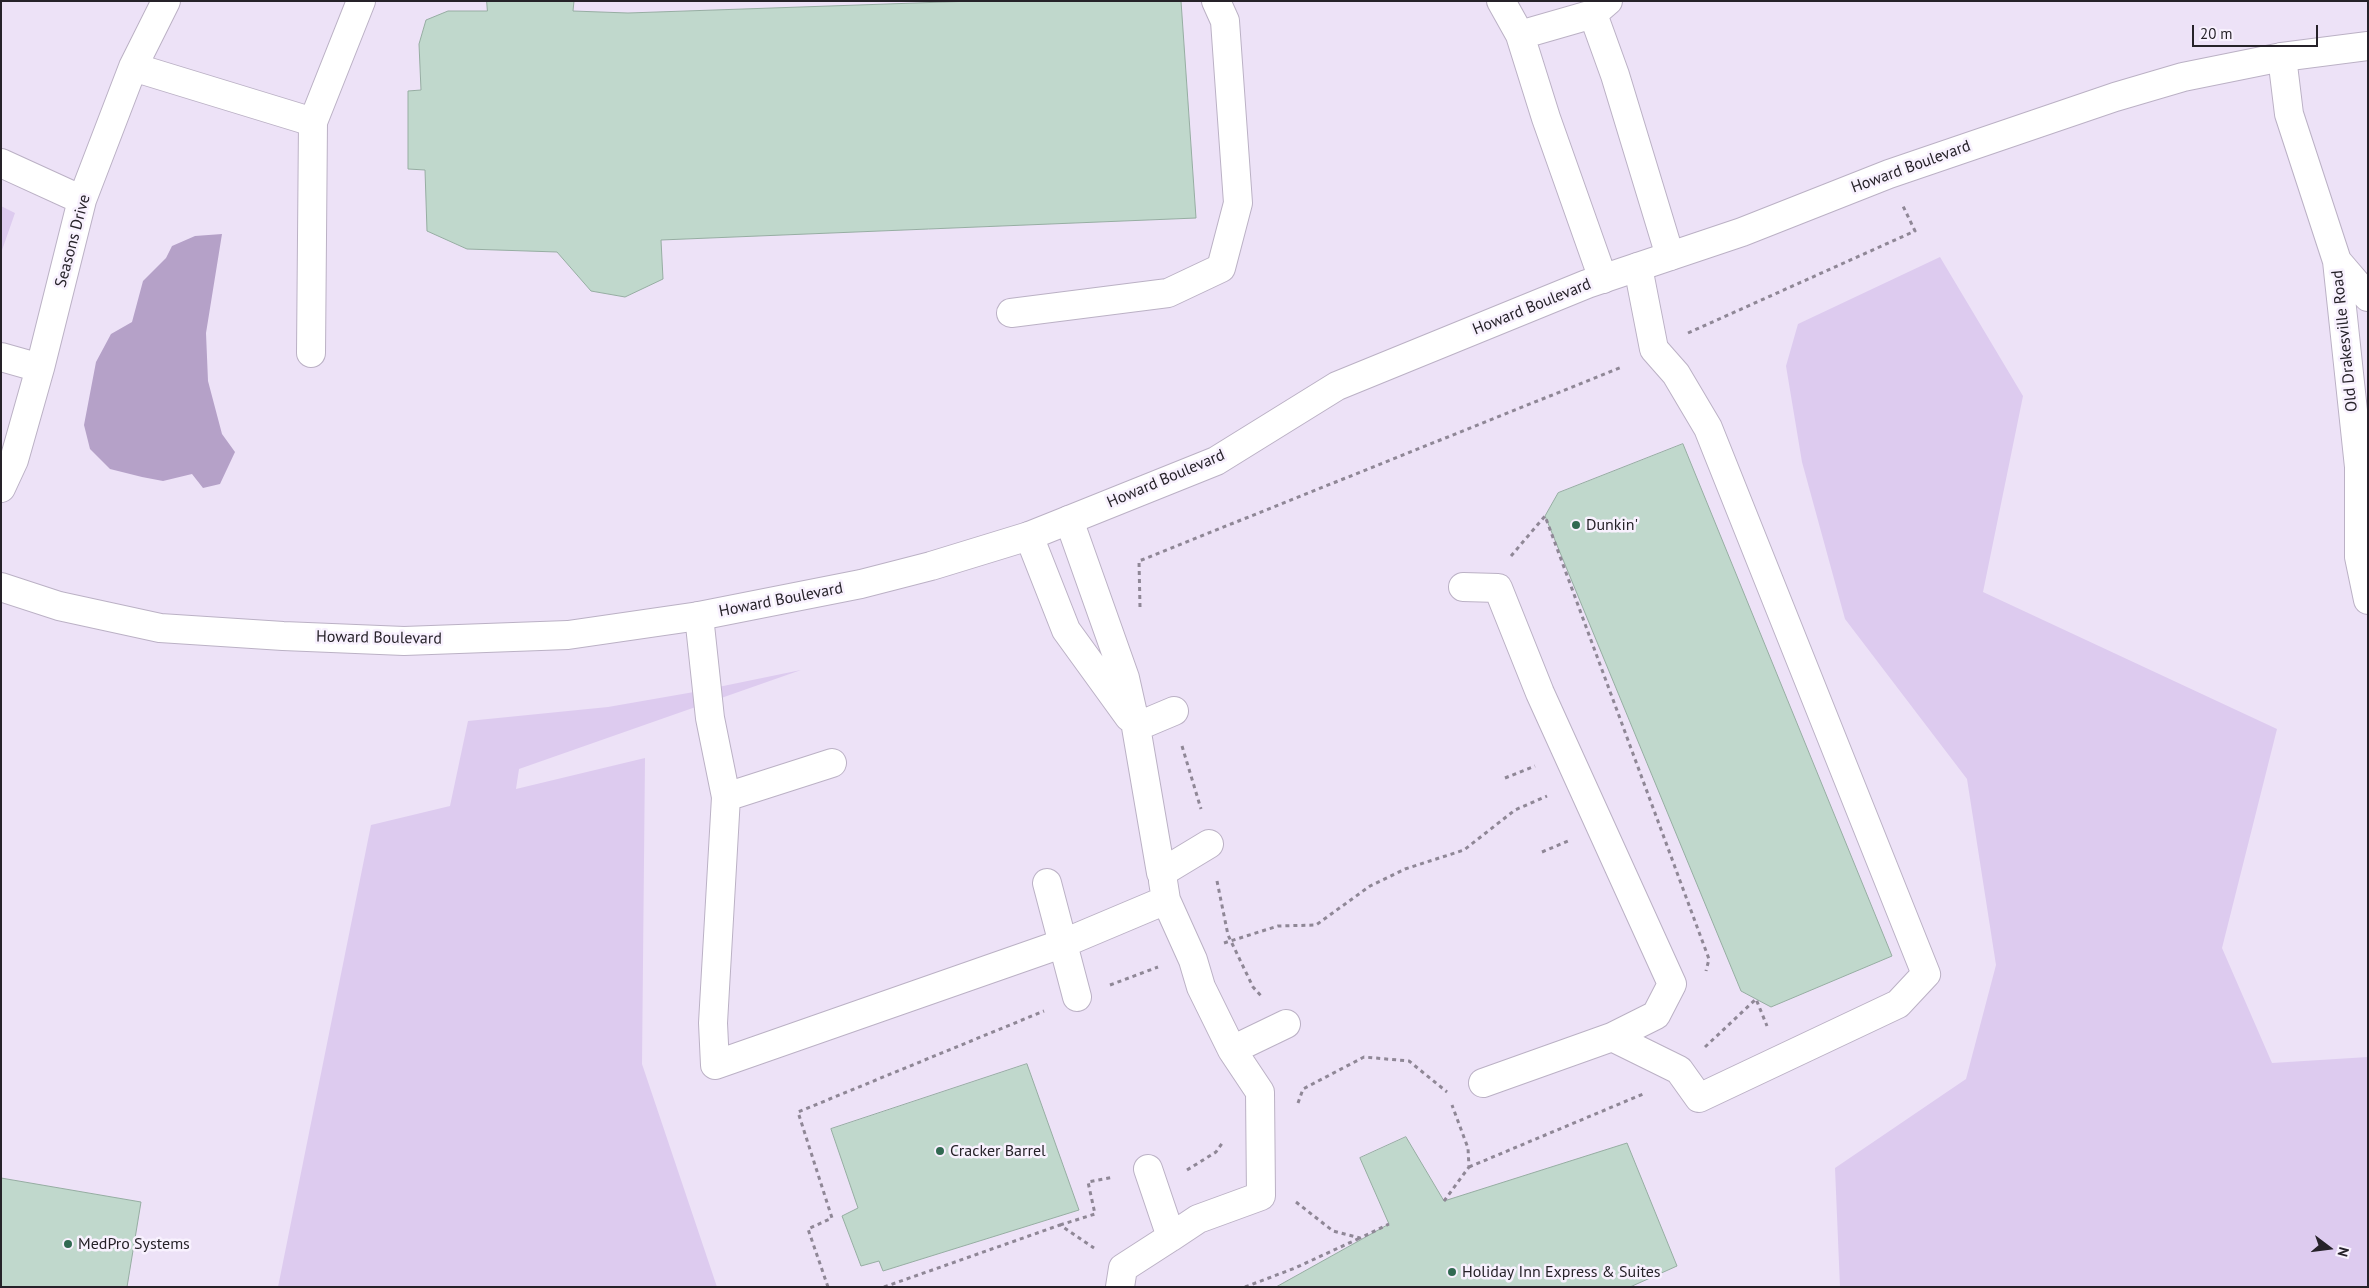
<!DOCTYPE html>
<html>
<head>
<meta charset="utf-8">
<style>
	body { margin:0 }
	#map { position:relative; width:2369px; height:1288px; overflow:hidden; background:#ede2f7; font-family:"PT Sans",sans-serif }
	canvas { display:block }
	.frame { position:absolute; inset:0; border:2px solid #262229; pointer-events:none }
	.north { position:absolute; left:2304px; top:1223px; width:50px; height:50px; -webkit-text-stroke:4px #f8f1fe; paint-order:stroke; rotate:105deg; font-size:14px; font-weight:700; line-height:20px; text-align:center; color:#262229 }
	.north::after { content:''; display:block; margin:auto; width:18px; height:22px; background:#262229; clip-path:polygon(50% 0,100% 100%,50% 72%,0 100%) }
	.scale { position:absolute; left:2192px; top:25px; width:126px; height:22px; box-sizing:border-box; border:2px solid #262229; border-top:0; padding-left:6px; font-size:15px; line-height:18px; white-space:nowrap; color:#262229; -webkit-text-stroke:4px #f8f1fe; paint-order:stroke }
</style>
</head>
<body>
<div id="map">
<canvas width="2369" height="1288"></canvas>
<div class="frame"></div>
<div class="north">N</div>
<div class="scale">20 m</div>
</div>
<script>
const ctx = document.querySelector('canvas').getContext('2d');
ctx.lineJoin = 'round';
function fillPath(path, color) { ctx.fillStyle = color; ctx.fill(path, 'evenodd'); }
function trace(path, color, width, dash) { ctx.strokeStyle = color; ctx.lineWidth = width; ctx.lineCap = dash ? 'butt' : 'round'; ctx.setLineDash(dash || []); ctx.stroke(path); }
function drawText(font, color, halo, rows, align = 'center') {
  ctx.font = font + ' "PT Sans",sans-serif'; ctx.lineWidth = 5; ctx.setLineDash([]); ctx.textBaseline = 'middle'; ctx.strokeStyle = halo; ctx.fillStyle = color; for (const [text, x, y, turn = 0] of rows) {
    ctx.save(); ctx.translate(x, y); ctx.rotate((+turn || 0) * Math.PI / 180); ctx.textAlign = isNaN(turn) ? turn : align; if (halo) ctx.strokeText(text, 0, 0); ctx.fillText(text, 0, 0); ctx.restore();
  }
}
const green = new Path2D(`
	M1,206L15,213L1,253Z
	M1940,257L2023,396L1983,592L2277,729L2222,948L2272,1063L2368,1057V1287H1840L1835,1168L1966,1079L1996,965L1967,779L1845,619L1802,462L1786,366L1798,324Z
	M801,670L519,769L516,789L645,758L642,1064L717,1287H278L371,825L450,806L468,721L608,707L694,692Z`);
const water = new Path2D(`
	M222,234L206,333L208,381L222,434L235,452L220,484L203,488L192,474L163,481L142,477L110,469L90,449L84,425L96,362L111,334L132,322L143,281L166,258L172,246L195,236Z`);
const building = new Path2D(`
	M487,1H574L573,11L628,13L973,1H1181L1196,218L661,240L663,279L625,297L591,291L557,252L467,249L427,231L425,170L408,169V91L421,90L419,44L426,20L448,11H487Z
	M1683,444L1892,956L1771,1007L1741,991L1545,516L1558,493Z
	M1027,1064L1079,1210L883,1271L879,1261L861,1266L842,1216L858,1208L831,1129Z
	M1406,1137L1444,1201L1627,1143L1677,1266L1630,1287H1276L1389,1224L1360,1158Z
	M1,1178L141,1202L127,1287H1Z`);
const path = new Path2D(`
	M1688,333L1915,231L1903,206
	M1511,556L1545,516L1709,959L1706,971
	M1140,607L1139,561L1622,367
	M1182,746L1201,809
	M1505,778L1535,766
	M1542,852L1568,841
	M1217,881L1228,935L1253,987L1262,997
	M1224,943L1278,926L1316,925L1370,886L1405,869L1464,850L1515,810L1547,796
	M1110,985L1158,967
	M1705,1047L1756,999L1767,1026
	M1298,1103L1303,1089L1364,1057L1409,1061L1447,1092
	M1469,1167L1643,1094
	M1187,1170L1216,1152L1223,1142
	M1444,1201L1469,1167L1468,1148L1452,1105
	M1296,1202L1333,1231L1360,1238L1389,1224
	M1060,1225L1095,1214L1088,1182L1114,1177
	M828,1287L808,1229L832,1218L798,1112L1044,1011
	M884,1287L1060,1225L1094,1248
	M1245,1287L1295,1268L1360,1238`);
const minor = new Path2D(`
	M1501,1L1520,35L1593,14L1608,1
	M1593,14L1615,75L1670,256
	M1520,35L1546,118L1603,279
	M2282,57L2289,114L2337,261L2368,297
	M133,67L313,122
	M1,163L82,200
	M2337,261L2359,467V557L2368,600
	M1011,313L1168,293L1221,268L1238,203L1225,21L1216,1
	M311,353L313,122L361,1
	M1,357L40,368
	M1,488L14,460L40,368L82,200L133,67L166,1
	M1069,520L1125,678L1136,727L1161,873L1209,844
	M1029,536L1066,630L1129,717
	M1463,587L1498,588L1540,693L1672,984L1656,1015L1612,1037L1483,1083
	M699,616L710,718L726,797L713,1023L715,1065L1064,943L1166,900
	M1136,727L1174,711
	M726,797L832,763
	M1163,881L1166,900L1193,960L1201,987L1232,1050L1286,1024
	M1047,883L1077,997
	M1612,1037L1679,1070L1699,1098L1898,1004L1926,974L1708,428L1676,374L1654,349L1638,267
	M1148,1169L1171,1237L1198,1219L1261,1196L1260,1092L1232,1050
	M1120,1287L1123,1268L1171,1237`);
const major = new Path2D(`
	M1,587L59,606L160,628L283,636L404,641L568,635L699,616L861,584L931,566L1029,536L1069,520L1216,461L1337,386L1587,284L1742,232L1889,174L2115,97L2183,77L2282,57L2368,46`);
const markers = [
	[1576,525,5,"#306951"],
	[940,1151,5,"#306951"],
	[68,1244,5,"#306951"],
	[1452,1272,5,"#306951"]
];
const streetNames = [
	["Howard Boulevard",1911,167,-20],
	["Seasons Drive",73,241,-75],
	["Howard Boulevard",1532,307,-22],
	["Old Drakesville Road",2345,341,-96],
	["Howard Boulevard",1166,479,-23],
	["Howard Boulevard",781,600,-11],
	["Howard Boulevard",379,638,1]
];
const poiNames = [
	["Dunkin'",1586,525],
	["Cracker Barrel",950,1151],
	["MedPro Systems",78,1244],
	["Holiday Inn Express & Suites",1462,1272]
];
fillPath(green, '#ddcbef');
fillPath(water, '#b5a1c8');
fillPath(building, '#c0d8cc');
trace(building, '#96ada2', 1);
trace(minor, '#bbb1c5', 30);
trace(major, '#bbb1c5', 30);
trace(path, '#8f8796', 3, [4, 4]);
trace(minor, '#fff', 28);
trace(major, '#fff', 28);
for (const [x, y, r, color] of markers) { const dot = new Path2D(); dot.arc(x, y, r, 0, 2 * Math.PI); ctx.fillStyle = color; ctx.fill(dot); trace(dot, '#f8f1fe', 2); }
drawText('16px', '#262229', '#f8f1fe', streetNames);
drawText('16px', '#262229', '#f8f1fe', poiNames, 'left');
</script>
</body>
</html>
